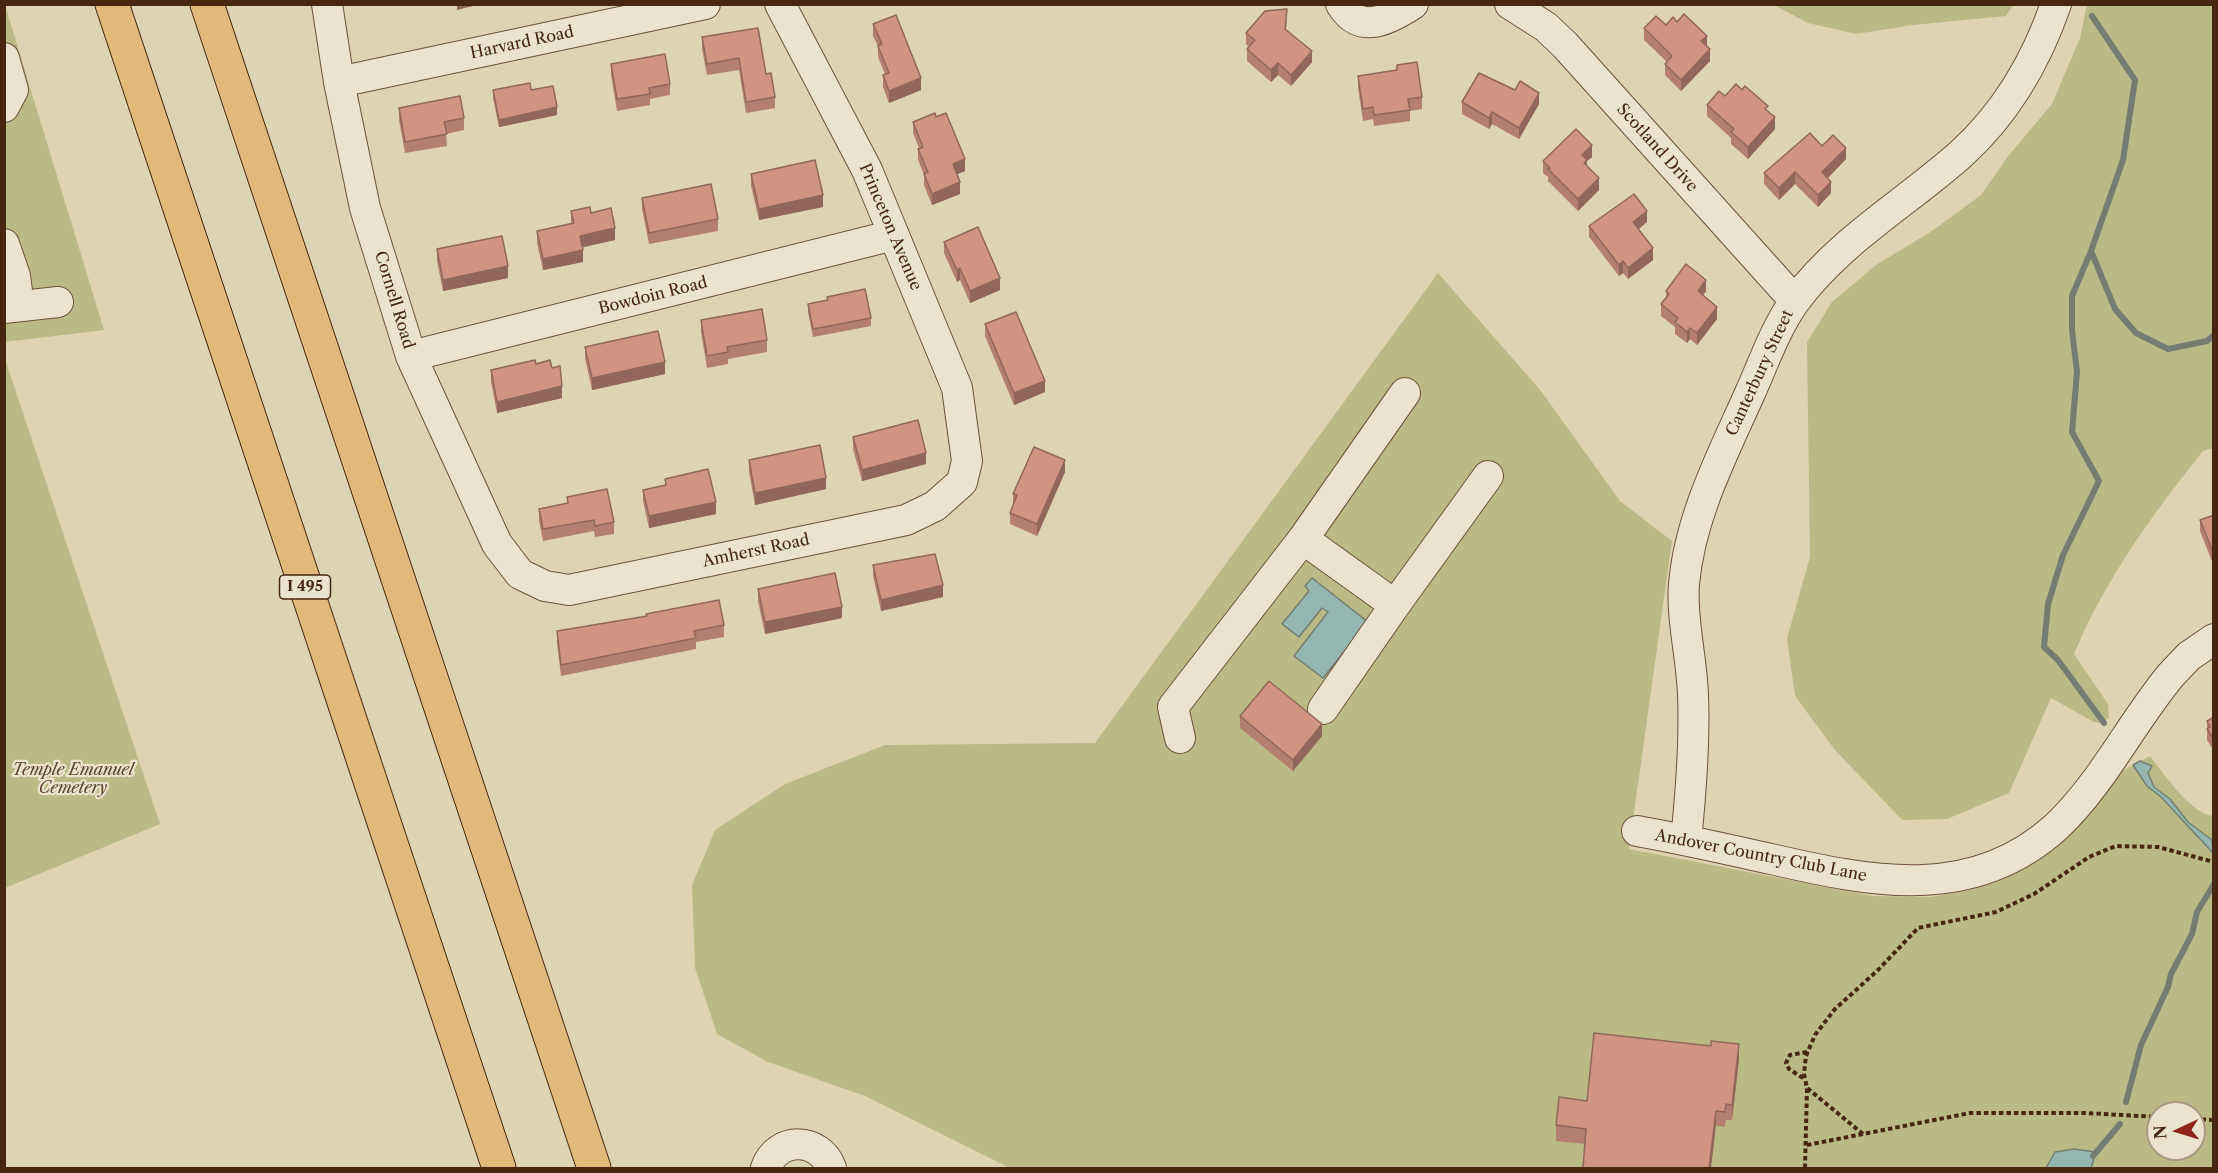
<!DOCTYPE html>
<html>
<head>
<meta charset="utf-8">
<style>
	body { margin:0 }
	#map { position:relative; width:2218px; height:1173px; overflow:hidden; background:#ded4b3; font-family:"Libre Caslon Text",serif }
	canvas { display:block }
	.frame { position:absolute; inset:0; border:6px solid #472711; pointer-events:none }
	.north { position:absolute; left:2146px; top:1101px; width:60px; height:60px; box-sizing:border-box; background:#eae3ce; border:2px solid #a99882; border-radius:50%; rotate:266deg; font-size:16px; font-weight:700; line-height:24px; text-align:center; color:#472711 }
	.north::after { content:''; display:block; margin:auto; width:21px; height:27px; background:#8f2418; clip-path:polygon(50% 0,100% 100%,50% 72%,0 100%) }
</style>
</head>
<body>
<div id="map">
<canvas width="2218" height="1173"></canvas>
<div class="frame"></div>
<div class="north">N</div>
</div>
<script>
const ctx = document.querySelector('canvas').getContext('2d');
ctx.lineJoin = 'round';
function fillPath(path, color) { ctx.fillStyle = color; ctx.fill(path, 'evenodd'); }
function trace(path, color, width, dash) { ctx.strokeStyle = color; ctx.lineWidth = width; ctx.lineCap = dash ? 'butt' : 'round'; ctx.setLineDash(dash || []); ctx.stroke(path); }
function drawText(font, color, halo, rows, align = 'center') {
  ctx.font = font + ' "Libre Caslon Text",serif'; ctx.lineWidth = 4.5; ctx.setLineDash([]); ctx.textBaseline = 'middle'; ctx.strokeStyle = halo; ctx.fillStyle = color; for (const [text, x, y, turn = 0] of rows) {
    ctx.save(); ctx.translate(x, y); ctx.rotate((+turn || 0) * Math.PI / 180); ctx.textAlign = isNaN(turn) ? turn : align; if (halo) ctx.strokeText(text, 0, 0); ctx.fillText(text, 0, 0); ctx.restore();
  }
}
const green = new Path2D(`
	M5,5L104,330L5,342Z
	M1774,5H2013L2006,16L1913,25L1856,34L1808,23Z
	M2087,5H2213V448L2203,451C2152,515 2106,578 2074,654L2108,704L2109,718L2100,723L2094,722L2051,698L2009,793L1947,819L1902,820L1835,750L1795,696L1787,638L1810,557L1807,342L1832,302L1876,265L1932,231L1981,195L2009,155L2052,104L2080,38Z
	M1438,273L1541,391L1620,501L1672,541L1629,849L1873,896L1930,897L1965,891L2003,879L2018,870L2120,772L2150,756C2164,774 2191,814 2213,816V1168H1010L865,1096L768,1062L717,1034L695,968L692,885L715,830L785,784L885,745L1095,743ZM2158,1113H2194V1149H2158Z
	M5,359L160,824L5,888H4Z`);
const water = new Path2D(`
	M1312,578L1368,622L1323,678L1294,656L1328,612L1322,608L1299,637L1282,624L1309,591L1305,586Z
	M2140,761L2152,766L2148,773L2154,787L2170,799L2188,822L2212,840L2213,853L2161,797L2147,786L2133,765Z
	M2074,1149L2096,1152L2091,1168H2046L2055,1152Z`);
const stream = new Path2D(`
	M2092,16L2135,80L2123,160L2091,251L2115,309L2136,333L2168,349L2207,341L2214,335
	M2091,251L2072,296V330L2077,372L2072,432L2099,481L2063,555L2048,604L2044,647L2058,660L2104,723
	M2126,1102L2141,1045L2168,987L2171,974L2192,934L2197,912L2214,884
	M2093,1156L2120,1124`);
const path = new Path2D(`
	M1803,1078L1789,1069L1786,1063L1790,1055L1807,1052
	M2194,1119L2214,1120
	M1863,1134L1807,1088L1804,1074L1806,1056L1815,1035L1835,1009L1877,971L1918,928L1996,912L2034,894L2089,857L2116,846L2158,847L2214,862
	M1807,1145L1970,1113H2085L2158,1117
	M1805,1168L1807,1088`);
const minor = new Path2D(`
	M327,4L339,82L365,208L411,356L497,544L520,574L545,586L569,590L906,520L935,506L962,482L967,461L957,388L867,170L780,4
	M1341,4C1360,36 1390,19 1413,4
	M1510,4L1546,27L1565,45L1795,301
	M4,58L13,90L4,107
	M339,82L705,4
	M4,244L15,276L19,306
	M4,308L58,302
	M411,356L894,235
	M1303,539L1405,393
	M1395,605L1488,476
	M1180,738L1173,707L1303,539L1395,605L1323,709
	M1637,831C1682,839 1726,849 1771,859C1871,882 1972,903 2056,827C2102,784 2131,723 2171,675L2189,656L2214,639
	M1686,840C1691,792 1695,743 1693,695C1692,660 1681,617 1684,584C1690,516 1723,454 1750,393C1764,362 1775,329 1795,301C1839,241 1906,203 1961,154C2006,113 2036,62 2056,4
	M766,1168C777,1136 820,1137 831,1168`);
const highway = new Path2D(`
	M112,4L499,1168
	M207,4L594,1168`);
const wall = new Path2D(`
	M1287,20L1286,30L1312,62L1291,86L1278,75L1271,82L1247,61V49L1249,47L1246,44V33Z
	M1677,22L1707,46L1710,61L1681,91L1665,75V64L1667,62L1644,40V28Z
	M873,24L921,90L889,103L883,87V75L885,74L878,57V46L873,36Z
	M702,37L766,74L775,97V108L746,113L739,70L707,75L702,49Z
	M611,64L670,84V95L650,99V105L617,111L611,75Z
	M1397,65L1422,97V109L1410,111V121L1374,126L1373,119L1363,121L1358,88V76L1397,71Z
	M493,90H531L557,115L499,127L493,98Z
	M1515,90L1539,104L1519,139L1492,124L1489,129L1462,114V102Z
	M1725,96L1768,111L1775,129L1748,159L1731,144V138L1707,116V105Z
	M399,108L464,118V130L446,134L447,146L405,153L399,120Z
	M913,122L965,171L957,174L960,194L932,205L924,185V175L918,160V149L919,148L913,133Z
	M1822,146L1846,159L1828,178L1831,193L1818,207L1795,184L1779,200L1764,184V173Z
	M1592,157L1587,161V166L1599,190L1578,211L1548,181V177L1543,173V161Z
	M751,174L823,207L759,220L751,186Z
	M642,198L718,219V231L649,244L642,209Z
	M571,211L615,240L582,247L583,262L543,270L537,243V231L571,224Z
	M1647,222L1639,229L1653,260L1628,279L1623,273L1619,276L1589,237V226Z
	M944,242L1000,290L970,303L960,280L957,282L944,253Z
	M437,249L508,278L443,291L437,261Z
	M1666,291H1706L1703,295L1717,319L1697,345L1690,339L1687,343L1675,334V327L1661,316V304L1666,298Z
	M827,297L871,318V326L813,337L808,312V304L827,300Z
	M701,320L767,340V352L728,359V364L707,368L701,332Z
	M985,324L1045,392L1014,405L985,336Z
	M585,347L665,374L592,390L585,358Z
	M536,364L562,398L497,413L491,382V370Z
	M853,437L926,464L862,481L853,449Z
	M749,460L826,489L755,505L749,472Z
	M1065,472L1037,536L1010,524V513L1013,504V494Z
	M665,479L716,514L649,528L643,501V490L665,485Z
	M567,497L614,522V534L595,537L594,531L543,541L539,521V509L567,504Z
	M2214,515L2213,564L2200,531V520Z
	M873,565L943,597L881,611L873,576Z
	M758,589L842,618L765,634L758,601Z
	M724,625V637L696,642V649L561,676L557,643V631Z
	M1240,716L1322,736L1293,771L1240,728Z
	M2214,717V751L2207,740V721Z
	M1739,1059L1732,1120H1726L1725,1127L1716,1126L1585,1144L1556,1141V1125L1587,1101Z`);
const shadedWall = new Path2D(`
	M457,4H481L457,10Z
	M1707,36V48L1701,41Z
	M1710,49V61L1681,91V80Z
	M1312,51V62L1291,86V75Z
	M1278,63V75L1271,82V70Z
	M921,78V90L889,103V91Z
	M1539,93V104L1519,139V128Z
	M557,107V115L499,127V120Z
	M1492,112V124L1489,129V118Z
	M1775,117V129L1748,159V147Z
	M1592,145V157L1587,161V171L1584,175L1582,155Z
	M1846,148V159L1822,184V172Z
	M965,159V171L953,176V164Z
	M1795,172V184L1779,200V188Z
	M1599,178V190L1578,211V199Z
	M960,182V194L932,205V194Z
	M1831,182V193L1818,207V195Z
	M823,195V207L759,220V209Z
	M1647,211V222L1633,233V222Z
	M615,228V240L580,248V236Z
	M1653,248V260L1628,279V268Z
	M583,250V262L543,270V259Z
	M1623,261V273L1619,276V265Z
	M508,266V278L443,291V280Z
	M960,268V280L957,282V270Z
	M1000,278V290L970,303V291Z
	M1706,280V291L1698,302V291Z
	M1717,307V319L1697,345V333Z
	M1690,328V339L1687,343V332Z
	M665,362V374L592,390V378Z
	M1045,381V392L1014,405V393Z
	M562,386V398L497,413V402Z
	M926,453V464L862,481V470Z
	M1065,460V472L1037,536V524Z
	M826,478V489L755,505V493Z
	M716,502V514L649,528V516Z
	M943,585V597L881,611V600Z
	M842,607V618L765,634V622Z
	M1322,724V736L1293,771V760Z
	M1739,1044V1059L1732,1120V1105Z
	M1716,1111V1126L1711,1168H1709Z`);
const building = new Path2D(`
	M1287,9L1285,29L1312,51L1291,75L1278,63L1271,70L1247,49L1255,40L1246,33L1265,11Z
	M1684,14L1707,36L1701,41L1710,49L1681,80L1665,64L1672,56L1644,28L1656,16L1666,25L1673,17L1677,22Z
	M896,15L921,78L889,91L883,75L889,73L878,46L882,44L873,24Z
	M758,28L766,74L771,73L775,97L746,102L739,58L707,64L702,37Z
	M665,54L670,84L649,88L650,94L617,99L611,64Z
	M1417,62L1422,97L1408,99L1410,110L1374,115L1373,107L1363,109L1358,76L1397,70V65Z
	M1479,73L1515,90L1520,81L1539,93L1519,128L1492,112L1489,118L1462,102Z
	M530,83L531,90L553,86L557,107L499,120L493,90Z
	M1736,84L1742,90L1745,86L1768,106L1765,109L1775,117L1748,147L1731,132L1734,129L1707,105L1719,91L1725,96Z
	M460,96L464,118L444,122L447,134L405,142L399,108Z
	M935,113L936,117L946,113L965,159L953,164L960,182L932,194L924,174L928,172L918,149L923,147L913,122Z
	M1576,129L1592,145L1582,155L1587,160L1584,163L1599,178L1578,199L1548,169L1550,168L1543,161Z
	M1810,133L1822,146L1833,135L1846,148L1822,172L1831,182L1818,195L1795,172L1779,188L1764,173Z
	M815,160L823,195L759,209L751,174Z
	M711,184L718,219L649,233L642,198Z
	M1634,194L1647,211L1633,222L1653,248L1628,268L1623,261L1619,265L1589,226Z
	M590,207L591,213L611,208L615,228L580,236L583,250L543,259L537,231L574,223L571,211Z
	M978,227L1000,278L970,291L960,268L957,270L944,242Z
	M502,236L508,266L443,280L437,249Z
	M1686,264L1706,280L1698,291L1717,307L1697,333L1690,328L1687,332L1675,322L1678,318L1661,304L1669,294L1666,291Z
	M865,289L871,318L813,329L808,304L828,300L827,297Z
	M762,309L767,340L727,347L728,352L707,356L701,320Z
	M1016,312L1045,381L1014,393L985,324Z
	M658,331L665,362L592,378L585,347Z
	M535,360L536,364L550,360L552,368L560,366L562,386L497,402L491,370Z
	M918,420L926,453L862,470L853,437Z
	M820,445L826,478L755,493L749,460Z
	M1034,447L1065,460L1037,524L1010,513L1017,495L1013,494Z
	M708,469L716,502L649,516L643,490L666,485L665,479Z
	M607,489L614,522L595,526L594,520L543,529L539,509L568,503L567,497Z
	M2214,515V552H2213L2200,520Z
	M935,554L943,585L881,600L873,565Z
	M835,573L842,607L765,622L758,589Z
	M719,600L724,625L694,631L696,638L561,665L557,631L647,616L646,614Z
	M1269,681L1322,724L1293,760L1240,716Z
	M2214,717V739L2207,729L2210,727L2207,721Z
	M1594,1033L1711,1046V1041L1739,1044L1732,1105L1726,1104L1725,1112L1716,1111L1709,1168H1583L1586,1129L1556,1125L1559,1097L1587,1101Z`);
const shields = [
	[305,587,51]
];
const shieldNames = [
	["I 495",305,587]
];
const streetNames = [
	["Harvard Road",522,43,-12],
	["Scotland Drive",1657,148,48],
	["Princeton Avenue",890,227,67],
	["Bowdoin Road",653,296,-14],
	["Cornell Road",394,300,73],
	["Canterbury Street",1760,373,-65],
	["Amherst Road",756,551,-12],
	["Andover Country Club Lane",1761,856,11]
];
const parkNames = [
	["Temple Emanuel",73,770],
	["Cemetery",73,788]
];
fillPath(green, '#baba87');
fillPath(water, '#94b7b2');
trace(water, '#757d72', 1.5);
trace(stream, '#757d72', 6);
trace(minor, '#6d523a', 32);
trace(highway, '#472711', 35);
trace(path, '#472711', 4, [4.5, 3]);
trace(minor, '#eae3ce', 30);
trace(highway, '#dfba7a', 33);
fillPath(wall, '#b47e70');
fillPath(shadedWall, '#92675b');
fillPath(building, '#d19382');
trace(building, '#92675b', 1.5);
for (const [x, y, w] of shields) { const box = new Path2D(); box.roundRect(x - w / 2, y - 12, w, 24, 4.5); ctx.fillStyle = '#eae3ce'; ctx.fill(box); trace(box, '#472711', 1.5); }
drawText('bold 15px', '#472711', null, shieldNames);
drawText('16px', '#472711', '#eae3ce', streetNames);
drawText('italic 16px', '#5e4429', '#eae3ce', parkNames);
</script>
</body>
</html>
